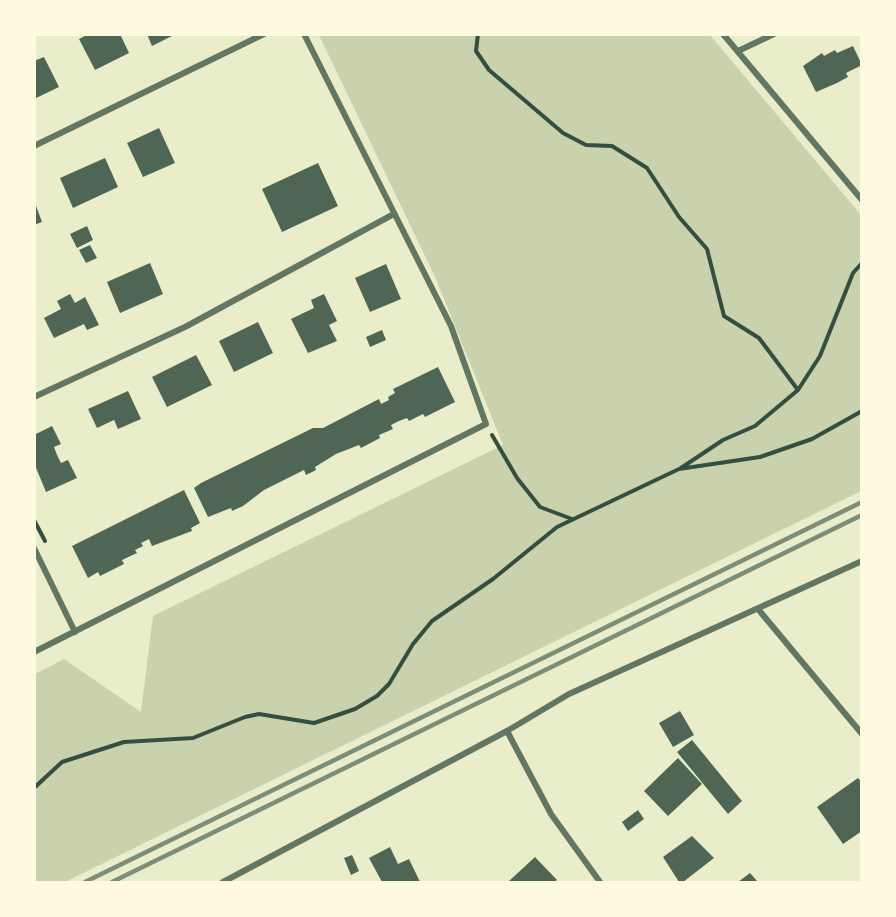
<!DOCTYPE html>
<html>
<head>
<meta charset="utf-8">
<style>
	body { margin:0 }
	#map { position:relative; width:896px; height:917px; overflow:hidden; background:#e9edc9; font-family:Mulish,sans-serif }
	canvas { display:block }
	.frame { position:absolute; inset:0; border:36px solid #fefae0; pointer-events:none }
</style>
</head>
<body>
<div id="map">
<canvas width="896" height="917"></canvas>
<div class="frame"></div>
</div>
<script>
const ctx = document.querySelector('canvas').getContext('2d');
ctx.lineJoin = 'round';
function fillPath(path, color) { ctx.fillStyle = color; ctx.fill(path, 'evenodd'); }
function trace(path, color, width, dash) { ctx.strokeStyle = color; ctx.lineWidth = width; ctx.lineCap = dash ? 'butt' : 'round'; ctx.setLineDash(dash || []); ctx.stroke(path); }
const green = new Path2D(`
	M313,35H710L861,215V491L65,882H35V674L64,659L141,712L153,616L503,445L436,279L319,35L314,37Z`);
const building = new Path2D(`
	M89,34H120L129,53L95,70L79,39Z
	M147,34H176L152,46Z
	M853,46L862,65L846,73L848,77L837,83L816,92L803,66L822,53L824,56L835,50L837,53Z
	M44,57L59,87L34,99V61Z
	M159,128L175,163L143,177L127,143Z
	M105,158L118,187L73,208L60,178Z
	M318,163L338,206L282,232L262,189Z
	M35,203L42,222L34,225V204Z
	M87,226L93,240L77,248L70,234Z
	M90,245L97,258L86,263L79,250Z
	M150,263L163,294L120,313L107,282Z
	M386,264L401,299L370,312L355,278Z
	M70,294L75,303L85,297L99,325L87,330L84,324L54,338L44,318L61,309L57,301Z
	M324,294L337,321L329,325L337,341L308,353L291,319L314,308L311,300Z
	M258,322L273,353L234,372L219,341Z
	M382,330L386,340L370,347L366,337Z
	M196,355L212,385L167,407L152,377Z
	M438,367L455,402L425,417L423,414L409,421L407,418L399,421L391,425L393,429L379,435L380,438L361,448L359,445L336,454L315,467L316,470L306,475L304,470L264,490L243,506L232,511L231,508L208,517L194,488L201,483L313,428H323L379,399L381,404L389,400L388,397L395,393L393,389Z
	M128,391L141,419L118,429L114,420L97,428L88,409Z
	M52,426L61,444L54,447L57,455L61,463L68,460L77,478L46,492L34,463V435Z
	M184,490L200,523L191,528L192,531L152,546L149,539L141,543L143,546L135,550L137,553L122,560L124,564L100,576L98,572L88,578L72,546Z
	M680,711L694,735L673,747L659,723Z
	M692,740L742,801L728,814L677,752Z
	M678,758L702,784L668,816L644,791Z
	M858,778L862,783V831L843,844L817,807Z
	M638,810L644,819L628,831L622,822Z
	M692,836L714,858L683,882H679L663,857Z
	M390,847L398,864L409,859L420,882H382L369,858Z
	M352,855L359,871L351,875L344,858Z
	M535,857L557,880L554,882H508Z
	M750,873L758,882H738Z`);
const path = new Path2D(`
	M478,34L476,51L489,70L563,133L586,145L612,146L647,168L679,217L707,249L724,316L759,338L798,390
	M492,435L517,478L540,507L572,519
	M681,468L723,440L755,426L798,390L820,356L853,273L862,263
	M34,520L45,541
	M34,788L62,762L124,742L193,738L245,717L259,714L314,723L355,709L377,696L389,684L413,644L432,621L493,579L557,527L679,469L760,457L812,439L862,411`);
const minor = new Path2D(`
	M723,34L862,200
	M738,51L774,34
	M34,146L264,34
	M34,397L185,327L392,215
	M34,548L75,632
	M758,609L862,734
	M34,652L486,424L451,326L304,34
	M507,731L551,814L600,882
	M223,882L507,731L569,694L862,561`);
const rail = new Path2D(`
	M85,882L862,502
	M112,882L862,515`);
fillPath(green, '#cad2ad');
fillPath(building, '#4f6655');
trace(path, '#344e41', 4);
trace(minor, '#617663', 6);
trace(rail, '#7c8e77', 4.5);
</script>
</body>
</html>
